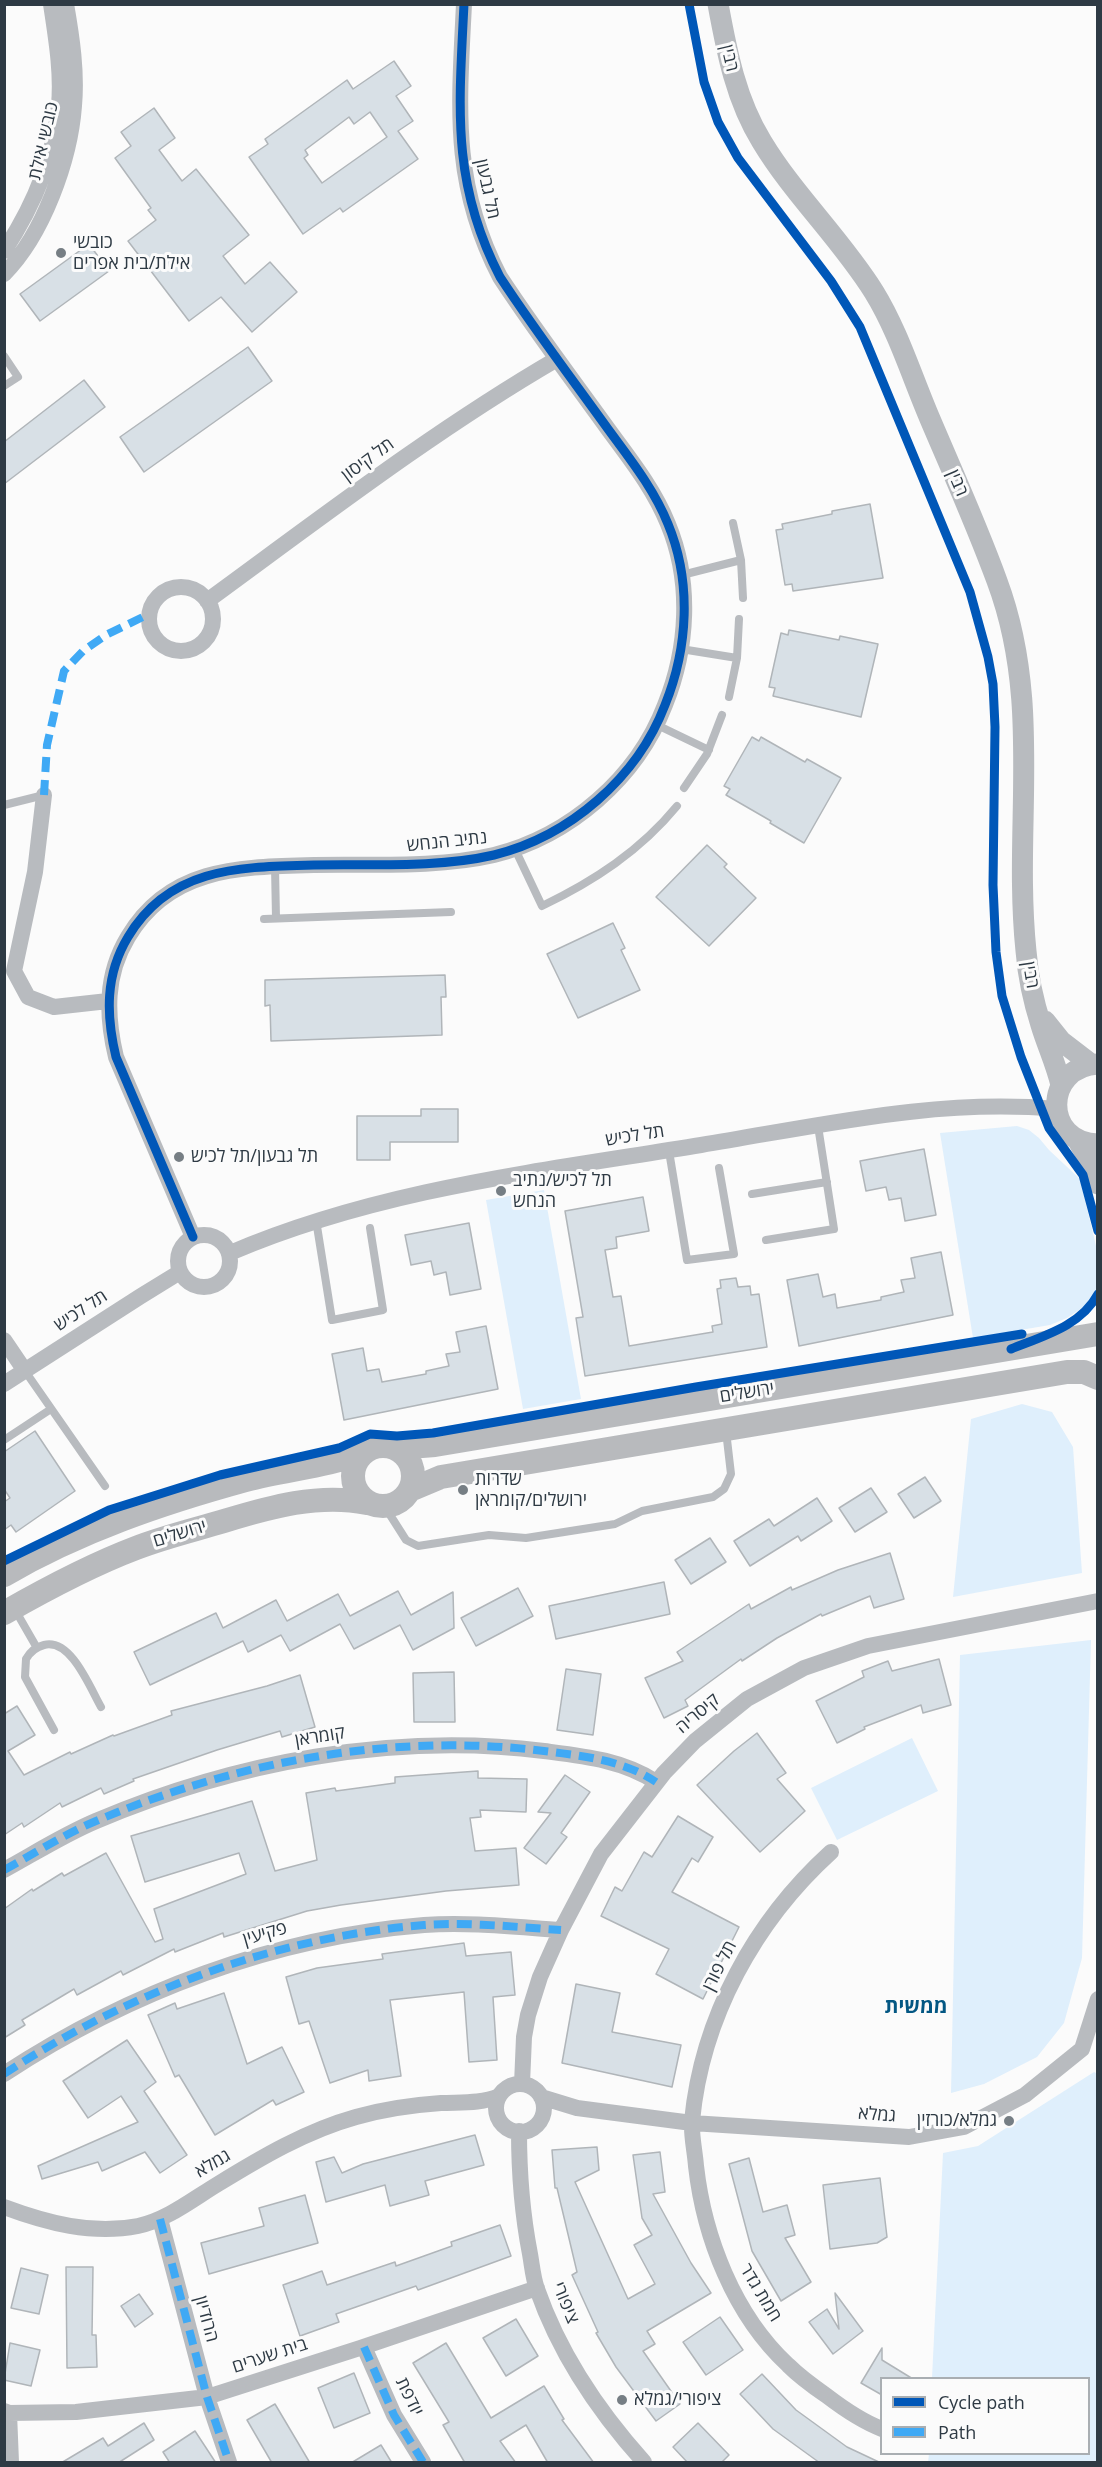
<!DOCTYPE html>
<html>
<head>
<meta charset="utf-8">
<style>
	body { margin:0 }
	#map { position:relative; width:1102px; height:2467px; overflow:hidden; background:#fbfbfb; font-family:"Open Sans",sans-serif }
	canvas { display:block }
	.frame { position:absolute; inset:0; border:6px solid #2e3a44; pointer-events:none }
	.legend { position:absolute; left:880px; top:2377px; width:210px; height:78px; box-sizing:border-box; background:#fbfbfb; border:2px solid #a9aeb2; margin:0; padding:8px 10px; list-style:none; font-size:18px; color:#2e3a44 }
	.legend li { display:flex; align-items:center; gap:12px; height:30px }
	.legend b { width:30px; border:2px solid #a9aeb2 }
</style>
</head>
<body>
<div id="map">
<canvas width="1102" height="2467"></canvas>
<div class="frame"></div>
<ul class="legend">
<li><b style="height:8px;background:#0057b8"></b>Cycle path</li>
<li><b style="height:8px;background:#3fa9f5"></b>Path</li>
</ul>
</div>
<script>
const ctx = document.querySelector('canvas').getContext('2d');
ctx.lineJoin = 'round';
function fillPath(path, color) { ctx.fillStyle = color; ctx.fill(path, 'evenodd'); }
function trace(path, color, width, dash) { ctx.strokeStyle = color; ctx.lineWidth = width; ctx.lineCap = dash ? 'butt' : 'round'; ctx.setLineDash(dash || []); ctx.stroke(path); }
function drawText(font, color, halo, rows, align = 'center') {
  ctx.font = font + ' "Open Sans",Heebo,sans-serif'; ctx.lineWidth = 6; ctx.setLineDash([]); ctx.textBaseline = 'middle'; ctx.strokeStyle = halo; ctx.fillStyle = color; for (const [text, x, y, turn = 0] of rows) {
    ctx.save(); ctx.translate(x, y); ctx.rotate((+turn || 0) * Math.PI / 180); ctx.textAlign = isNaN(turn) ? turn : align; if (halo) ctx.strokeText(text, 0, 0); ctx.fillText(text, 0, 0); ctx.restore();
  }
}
const green = new Path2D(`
	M1017,1126L1029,1130L1039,1138L1049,1150L1080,1179L1097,1250V1287L1095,1294L1085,1306L1067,1318L1050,1325L973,1338L940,1133Z
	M544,1190L581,1399L523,1409L486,1200Z
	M1022,1404L1052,1412L1073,1447L1082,1573L953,1597L971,1419Z
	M1091,1640L1082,1958L1064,2023L1037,2057L984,2084L951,2093L960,1655Z
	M912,1738L938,1791L837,1840L811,1788Z
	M1094,2072L1098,2074L1097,2462H928L929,2454H1088V2378H932L943,2153L978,2146Z`);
const building = new Path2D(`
	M394,61L411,86L396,96L413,121L398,131L418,159L343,212L340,208L303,234L249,157L268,144L265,139L347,80L353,89ZM370,112L387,137L322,183L304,158L308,155L305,150L349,117L354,124Z
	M154,108L175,138L159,150L182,181L196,169L249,235L223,256L245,284L270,262L297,292L252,332L221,297L189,321L128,241L156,220L148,210L151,208L115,158L131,146L121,132Z
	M89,244L109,271L40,321L20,294Z
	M248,347L272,381L144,472L120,437Z
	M84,380L105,407L4,484V442Z
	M870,504L883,578L793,591L792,584L785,585L776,530L783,529L782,524L832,514V511Z
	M789,630L839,640L840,636L878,644L861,717L773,696L775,688L769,687L781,633L788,635Z
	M752,737L759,741L761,737L805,762L807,759L841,778L804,843L770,823L771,821L726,795L730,789L724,786Z
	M707,845L727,864L724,867L756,898L709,946L656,897Z
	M613,923L625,948L621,950L640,990L578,1018L547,954Z
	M445,975L446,997H441L442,1035L271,1041L270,1005L265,1006V980Z
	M421,1109H458V1142H390V1160H357V1116H421Z
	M924,1149L936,1215L905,1221L901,1198L889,1200L886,1187L866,1191L860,1161Z
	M643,1197L649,1231L616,1237L617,1248L605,1250L613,1297L621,1296L629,1346L713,1332L712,1326L722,1324L717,1289L721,1288L720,1280L736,1278L738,1287L750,1286L751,1295L759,1294L767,1347L585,1376L576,1318L583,1317L565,1211Z
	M469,1223L481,1289L450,1295L446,1272L434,1275L431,1261L411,1265L405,1235Z
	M941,1252L953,1315L799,1346L787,1280L818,1274L823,1297L835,1294L837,1308L881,1300V1297L904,1292L901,1280L915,1278L911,1258Z
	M486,1326L498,1389L344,1420L332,1354L363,1348L367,1371L379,1369L382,1382L426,1374V1371L449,1366L446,1354L460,1352L456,1332Z
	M35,1431L75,1491L16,1532L11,1525L4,1530V1502L10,1498L4,1489V1452Z
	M925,1477L941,1501L914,1518L898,1494Z
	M871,1488L887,1512L855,1532L839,1508Z
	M817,1498L832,1521L801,1541L798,1536L750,1566L734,1541L769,1519L774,1526Z
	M710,1538L726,1562L691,1584L675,1560Z
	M890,1553L904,1599L874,1608L870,1596L822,1616L821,1614L777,1638L742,1661L741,1659L685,1700L688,1706L664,1718L645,1678L683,1661L677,1652L749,1604L751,1609L791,1587L792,1590L838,1570Z
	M664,1582L670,1614L556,1639L549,1606Z
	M518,1588L533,1616L476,1646L461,1618Z
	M398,1591L411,1615L453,1592L454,1628L413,1650L400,1625L354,1649L340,1624L290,1651L281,1635L248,1652L243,1641L150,1685L134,1652L216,1613L223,1628L276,1600L287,1621L338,1594L350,1616Z
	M939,1659L951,1705L923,1713L921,1705L864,1727L865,1729L837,1743L816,1701L864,1677L862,1671L888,1661L892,1671Z
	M566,1669L601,1674L593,1735L557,1730Z
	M454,1672L455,1722H414L413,1673Z
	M300,1675L315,1727L282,1737L280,1731L217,1750L133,1779L134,1781L104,1794L101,1788L62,1807L60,1803L24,1827L22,1823L4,1835V1714L17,1706L35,1735L8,1751L24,1775L70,1752L71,1754L113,1735L114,1736L172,1715L171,1711L267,1686Z
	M757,1733L786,1773L777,1779L805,1811L760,1852L697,1785L734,1751Z
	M478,1771V1778L527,1779L526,1812L480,1810L481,1817L470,1818L475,1851L516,1848L519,1885L446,1891L341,1905L307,1911L224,1937L223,1933L175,1952L174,1949L123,1975L121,1971L77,1995L74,1989L22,2020L25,2025L4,2038V1909L32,1889L33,1891L62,1873L64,1876L106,1853L155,1942L163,1939L154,1909L246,1874L239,1853L145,1882L131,1836L252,1801L275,1871L317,1860L306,1793L335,1788L336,1791L395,1783V1777Z
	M565,1775L590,1792L561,1833L567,1837L546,1864L524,1848L551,1813L538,1812Z
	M678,1816L713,1837L698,1862L692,1858L672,1892L739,1927L703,1999L656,1974L669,1949L601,1916L615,1887L622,1891L644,1852L652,1857Z
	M464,1943L466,1956L511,1952L515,1995L493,1997L497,2060L469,2062L464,1992L390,2000L401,2076L369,2081L368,2070L330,2083L309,2021L299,2024L286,1977L317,1968L383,1959L382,1954Z
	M576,1984L620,1993L612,2032L681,2045L672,2087L562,2063Z
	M224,1993L247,2064L282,2047L304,2092L276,2105L273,2100L215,2135L179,2075L175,2077L148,2015L175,2003L177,2009Z
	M127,2040L156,2082L144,2091L187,2155L160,2173L145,2152L102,2171L98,2162L42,2179L38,2166L138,2122L121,2096L88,2118L63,2081Z
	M475,2135L484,2165L425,2181L429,2195L390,2206L385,2185L326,2202L316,2162L334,2157L342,2173L363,2164Z
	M597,2147L599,2170L575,2182L628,2299L655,2284L634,2245L652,2235L642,2218L633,2155L660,2152L665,2192L653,2194L691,2263L711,2293L647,2331L655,2344L643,2351L680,2404L656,2421L616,2367L596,2333L598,2332L572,2275L577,2272L557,2188H555L552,2150Z
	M749,2158L763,2212L787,2205L795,2235L785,2238L811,2282L781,2301L752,2251L729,2164Z
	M880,2178L887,2237L877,2243L830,2249L823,2185Z
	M305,2195L318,2243L209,2274L201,2243L264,2226L259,2208Z
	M500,2225L511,2256L418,2290L416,2286L336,2314L339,2322L300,2336L283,2285L322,2271L327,2285L395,2262L396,2266L452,2246L451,2242Z
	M66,2267H93L92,2335H96L97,2367L67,2368Z
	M21,2268L48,2275L39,2314L11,2308Z
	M835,2293L863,2331L833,2354L809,2322L827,2309L839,2329Z
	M139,2294L153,2314L135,2327L121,2306Z
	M720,2317L743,2350L706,2375L683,2342Z
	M516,2319L538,2356L506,2376L483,2338Z
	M10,2343L40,2350L31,2386L4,2380Z
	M446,2343L491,2418L544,2386L564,2419L562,2420L594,2463H548L526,2425L500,2441L516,2463H465L443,2425L449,2422L413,2363Z
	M882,2348V2360L913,2379H882V2395L861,2383Z
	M354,2373L370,2413L334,2428L318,2388Z
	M762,2374L796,2410L847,2447L881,2463H820L773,2429L740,2394Z
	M275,2404L310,2463H272L247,2420Z
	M144,2423L154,2440L118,2463H61L103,2438L108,2446Z
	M698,2423L729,2455L721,2463H688L673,2447Z
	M195,2431L216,2463H170L163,2452Z
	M381,2445L392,2463H351Z`);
const service = new Path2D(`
	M4,356L18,377L4,386
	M733,523L741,560L743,598
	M682,575L741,560
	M681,649L737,658
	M729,697L737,658L739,619
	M657,725L709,750
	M684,788L707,754L722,715
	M4,805L44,795
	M514,847L542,906C594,881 640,851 677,806
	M275,867L276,918
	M264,919L451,912
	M669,1151L687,1260L734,1254L719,1168
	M752,1194L827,1182
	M316,1220L332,1320L383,1310L370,1228
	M766,1240L834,1229L818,1126
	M25,1371L105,1486
	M4,1440L51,1409
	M385,1507L406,1540L418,1546L489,1535L526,1538L615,1524L642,1511L713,1497L724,1489L731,1474L726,1431
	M14,1608L37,1648
	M54,1730L25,1677L26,1659C30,1652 36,1647 44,1645C71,1638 90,1688 101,1707`);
const minor = new Path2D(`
	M4,251C33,207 54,158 59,105C62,72 56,38 51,4
	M4,274C43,235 70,160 74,106C77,72 72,38 66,4
	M149 619a32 32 0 1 1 64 0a32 32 0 1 1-64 0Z
	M207,601C322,517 435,430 557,359
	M44,795L35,872L14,971L28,997L54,1007L108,1001
	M178 1261a26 26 0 1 1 52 0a26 26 0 1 1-52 0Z
	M193,1237L116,1057C106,1015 105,975 128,937C170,866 242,867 314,865C372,864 438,868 494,855C570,836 637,778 665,705C688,648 692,582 668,524C654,489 630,459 608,429C572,379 534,329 500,277C451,183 459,107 464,4
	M230,1253C379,1189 542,1171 701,1145C819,1126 937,1098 1056,1109
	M4,1340L25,1371
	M4,1384L141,1296L180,1272
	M831,1852C755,1921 702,2017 692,2121C691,2135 695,2152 696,2166C704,2237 734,2315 788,2365C800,2377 814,2387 827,2396C844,2409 861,2421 882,2429
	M4,1870C35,1853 65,1834 96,1821C235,1762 393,1732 544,1751C583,1756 623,1760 656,1782
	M4,2074C129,1992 275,1937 424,1925C470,1922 515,1927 561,1930
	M522,2084L524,2037L528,2015L540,1977L561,1930L601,1854L664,1773L695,1741L747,1699L804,1668L868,1646L1098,1601
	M496 2108a24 24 0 1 1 48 0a24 24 0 1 1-48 0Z
	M541,2097L577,2108L692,2123L909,2137L964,2127L1025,2095L1082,2049L1098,1999
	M519,2131C519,2173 522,2213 530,2254C532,2265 533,2278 537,2289C560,2355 598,2411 644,2462
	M4,2207C47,2223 92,2235 138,2226C167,2220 193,2199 218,2184C262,2157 306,2131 356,2117C384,2109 412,2105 441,2103C460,2102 481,2104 499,2096
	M160,2219L207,2397L229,2462
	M364,2347L394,2415L423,2462
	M4,2411L9,2413L76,2412L207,2397L360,2348L537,2288
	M9,2413L11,2462`);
const tertiary = new Path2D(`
	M718,4C727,53 736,100 762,142C794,195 841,239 874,292C898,331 912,377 930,419C953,473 977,526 997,581C1043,704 1013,825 1026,951C1028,976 1033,1000 1041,1025C1047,1045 1056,1064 1061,1085
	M1045,1021L1061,1041L1091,1064
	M1098,1064C1043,1067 1043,1143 1098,1144
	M1077,1139L1089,1160L1098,1184`);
const secondary = new Path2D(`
	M353 1476a30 30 0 1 1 60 0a30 30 0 1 1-60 0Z
	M396,1448L435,1445L1098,1334
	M410,1490L441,1477L1067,1372H1084L1098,1378
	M4,1575C80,1531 162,1503 246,1480C286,1469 328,1467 366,1451
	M4,1613C46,1589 91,1565 136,1548C164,1537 194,1530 224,1521C270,1507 319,1493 367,1503`);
const quiet = new Path2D(`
	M44,795L47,745L64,671L83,651L106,635L149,614
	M4,1870C35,1853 65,1834 96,1821C235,1762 393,1732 544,1751C583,1756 623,1760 656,1782
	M4,2074C129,1992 275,1937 424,1925C470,1922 515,1927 561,1930
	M160,2219L207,2397L229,2462
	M364,2347L394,2415L423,2462`);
const cycleway = new Path2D(`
	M689,4L704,82L718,122L738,158L831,281L860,327L970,592L988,657L993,684L995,727L993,885L996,952L1002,996L1021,1057L1049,1128L1083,1175L1098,1231
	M193,1237L116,1057C106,1015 105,975 128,937C170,866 242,867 314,865C372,864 438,868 494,855C570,836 637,778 665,705C688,648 692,582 668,524C654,489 630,459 608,429C572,379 534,329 500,277C451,183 459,107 464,4
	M1011,1349C1043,1336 1081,1326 1098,1294
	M4,1561L109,1510L220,1475L339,1448L370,1434L397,1436L433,1433L696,1387L1022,1334`);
const markers = [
	[61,253,6,"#767e84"],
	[179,1157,6,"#767e84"],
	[501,1191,6,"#767e84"],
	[463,1490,6,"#767e84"],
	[1009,2121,6,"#767e84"],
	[622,2400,6,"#767e84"]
];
const streetNames = [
	["רבין",729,58,77],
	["כובשי אילת",44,141,-77],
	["תל גבעון",487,189,78],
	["תל קיסון",368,460,-36],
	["רבין",957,483,67],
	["נתיב הנחש",447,842,-6],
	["רבין",1030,975,81],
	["תל לכיש",635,1136,-9],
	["תל לכיש",81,1311,-33],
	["ירושלים",747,1393,-9],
	["ירושלים",180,1534,-17],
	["קיסריה",698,1714,-40],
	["קומראן",320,1737,-9],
	["פקיעין",265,1934,-16],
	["תל פורן",720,1966,-63],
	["גמלא",877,2115,4],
	["גמלא",213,2164,-31],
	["חמת גדר",760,2293,59],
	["ציפורי",565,2303,68],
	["הרודיון",206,2319,75],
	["בית שערים",270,2356,-18],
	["יודפת",409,2397,64]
];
const poiNames = [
	["כובשי",73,243],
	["אילת/בית אפרים",73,264],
	["תל גבעון/תל לכיש",191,1157],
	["תל לכיש/נתיב",513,1181],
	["הנחש",513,1202],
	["שדרות",475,1480],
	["ירושלים/קומראן",475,1501],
	["גמלא/כורזין",997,2121,"right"],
	["ציפורי/גמלא",634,2400]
];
const neighbourhoodNames = [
	["ממשית",916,2007]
];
fillPath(green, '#dfeffc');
fillPath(building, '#d8e0e6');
trace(building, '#b0b5b9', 1.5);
trace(service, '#b8bbbf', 8);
trace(minor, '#b8bbbf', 16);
trace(tertiary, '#b8bbbf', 21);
trace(secondary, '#b8babd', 24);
trace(quiet, '#3fa9f5', 8, [15, 8]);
trace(cycleway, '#0057b8', 9);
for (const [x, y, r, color] of markers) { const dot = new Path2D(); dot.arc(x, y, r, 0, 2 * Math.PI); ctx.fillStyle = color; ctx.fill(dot); trace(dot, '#fbfbfb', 2); }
drawText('18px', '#2e3a44', '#fbfbfb', streetNames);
drawText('18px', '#2e3a44', '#fbfbfb', poiNames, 'left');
drawText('bold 20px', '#035783', '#fbfbfb', neighbourhoodNames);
</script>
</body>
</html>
